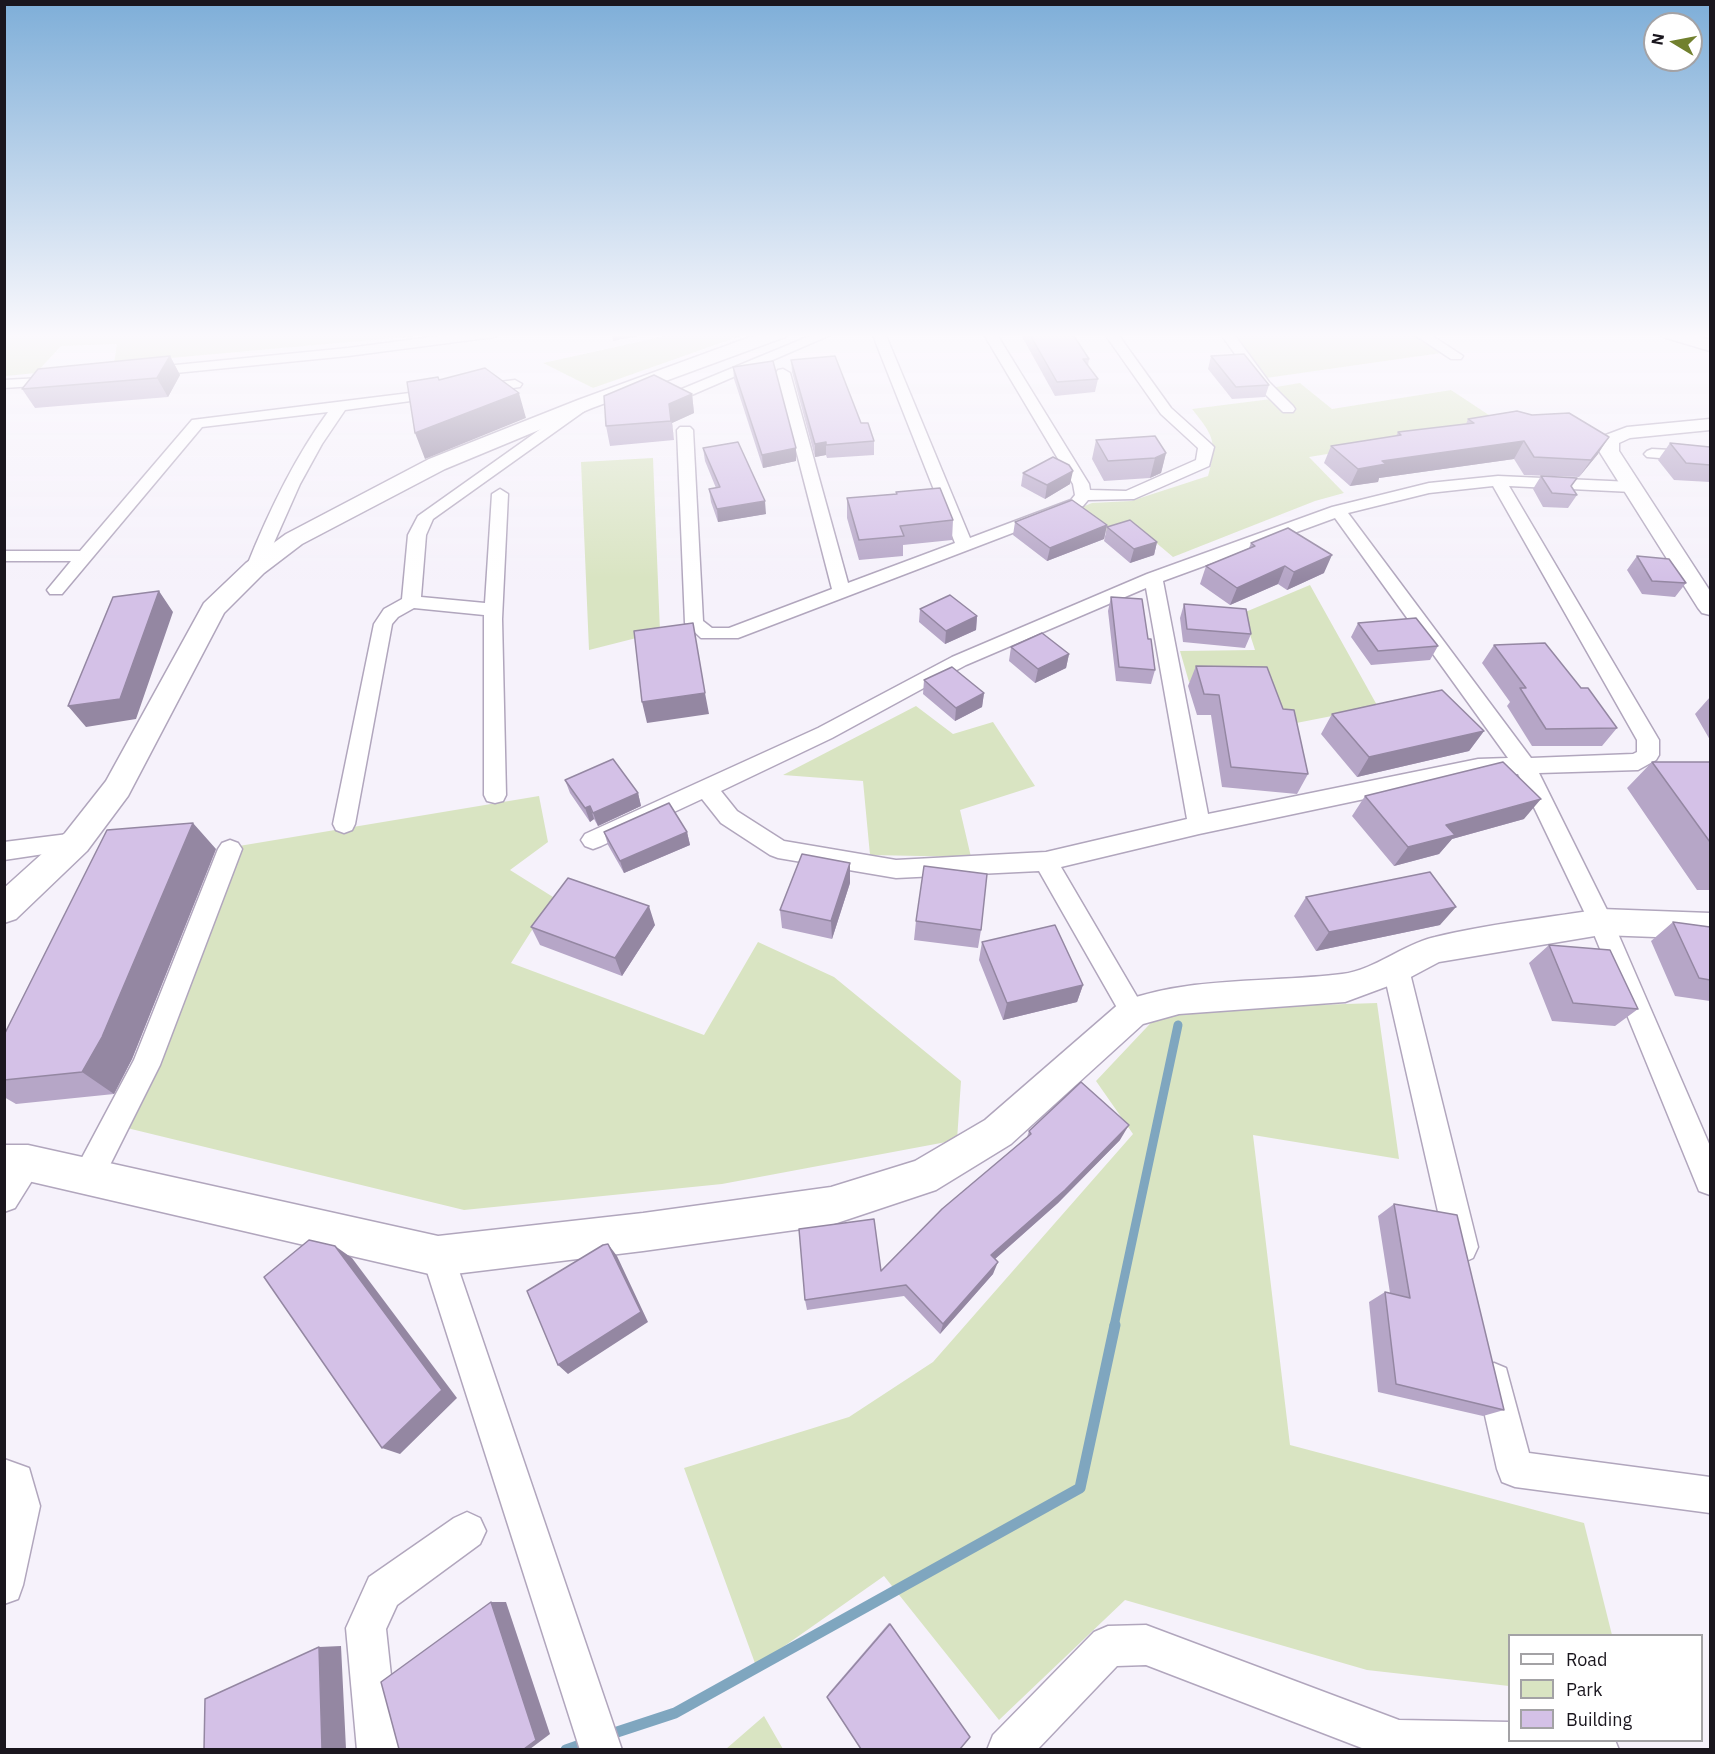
<!DOCTYPE html>
<html>
<head>
<meta charset="utf-8">
<style>
	body { margin:0 }
	#map { position:relative; width:1715px; height:1754px; overflow:hidden; background:#f6f2fb; font-family:"IBM Plex Sans",sans-serif }
	canvas { display:block }
	.frame { position:absolute; inset:0; border:6px solid #1a161e; pointer-events:none }
	.legend { position:absolute; left:1508px; top:1634px; width:195px; height:108px; box-sizing:border-box; background:#fff; border:2px solid #a3a2a5; margin:0; padding:8px 10px; list-style:none; font-size:18px; color:#1a161e }
	.legend li { display:flex; align-items:center; gap:12px; height:30px }
	.legend b { width:30px; border:2px solid #a3a2a5 }
	.north { position:absolute; left:1643px; top:12px; width:60px; height:60px; box-sizing:border-box; background:#fff; border:2px solid #a3a2a5; border-radius:50%; rotate:280deg; font-size:16px; font-weight:700; line-height:24px; text-align:center; color:#1a161e }
	.north::after { content:''; display:block; margin:auto; width:21px; height:27px; background:#71802e; clip-path:polygon(50% 0,100% 100%,50% 72%,0 100%) }
</style>
</head>
<body>
<div id="map">
<canvas width="1715" height="1754"></canvas>
<div class="frame"></div>
<ul class="legend">
<li><b style="height:8px;background:#fff"></b>Road</li>
<li><b style="height:16px;background:#d9e4c2"></b>Park</li>
<li><b style="height:16px;background:#d4c1e7"></b>Building</li>
</ul>
<div class="north">N</div>
</div>
<script>
const ctx = document.querySelector('canvas').getContext('2d');
ctx.lineJoin = 'round';
function fillPath(path, color) { ctx.fillStyle = color; ctx.fill(path, 'evenodd'); }
function trace(path, color, width, dash) { ctx.strokeStyle = color; ctx.lineWidth = width; ctx.lineCap = dash ? 'butt' : 'round'; ctx.setLineDash(dash || []); ctx.stroke(path); }
const green = new Path2D(`
	M5,333H450L114,363L117,344L61,346L36,373L5,376Z
	M669,333H749L593,388L543,363L670,335Z
	M1233,333H1409L1441,353L1266,378Z
	M1300,383L1332,409L1451,390L1504,425L1309,457L1344,493L1315,501L1173,557L1135,525L1109,533L1077,509L1092,503L1131,501L1208,476C1218,442 1213,435 1192,409L1271,399L1264,389Z
	M653,458L660,632L589,650L581,462Z
	M1310,585L1378,707L1286,725L1271,683L1189,682L1180,651L1255,650L1243,613Z
	M916,706L953,734L993,722L1035,786L960,810L971,857L870,855L863,781L783,775Z
	M539,796L548,842L510,870L553,897L511,963L704,1035L758,942L834,977L961,1081L957,1140L722,1184L464,1210L127,1128L239,846Z
	M1377,1003L1399,1159L1253,1135L1290,1445L1584,1523L1612,1635L1510,1636L1509,1686L1367,1670L1125,1600L999,1720L884,1576L756,1666L684,1468L849,1417L933,1362L1133,1134L1096,1081L1163,1010Z
	M764,1716L783,1749H726Z`);
const streamFar1 = new Path2D(`
	M1114,1326L1178,1025`);
const stream = new Path2D(`
	M608,1735L675,1713L1080,1488L1115,1325
	M566,1750L586,1743`);
const minor = new Path2D(`
	M462,333H500L494,337L348,356L145,376L138,372L145,368L348,348Z
	M817,333H835L687,397L682,398L675,394L677,391Z
	M872,333H885L970,538L1071,500L1075,495L1073,484L983,333H996L1089,484L1090,490L1126,491L1196,460L1198,448L1161,414L1104,333H1117L1171,408L1211,444L1214,447L1209,466L1134,499L1088,500L1083,506L738,638H701L685,623L677,430L680,427H690L693,430L703,621L712,628H729L832,589L776,373L778,370L783,369L790,373L848,583L955,543Z
	M1220,333H1233L1269,382L1293,406L1295,409L1293,412H1283L1259,388Z
	M1412,333H1428L1463,356L1461,359H1451Z
	M60,377L67,381L65,384L4,388V380Z
	M515,380L522,384L520,387L476,393L469,389L476,385Z
	M442,389L449,393L447,396L345,410L322,444L300,484L261,572H249L246,568C268,513 293,460 328,412L202,427L62,594H50L47,590L71,561H4V551H80L192,420Z
	M585,400L590,401L592,404L590,407L433,519L426,535L421,597L485,603L492,494L500,489L508,494L502,619L506,795L503,801L495,803L487,801L484,795V615L414,608L398,617L392,624L355,824L352,830L344,833L336,830L333,824L374,624L384,609L402,599L408,535L418,516L580,401Z
	M1652,449L1710,452V462L1647,457L1644,454L1647,451Z
	M1498,476L1632,482L1640,487L1632,492L1509,486L1659,740V755L1656,760L1638,770L1539,773L1613,922L1710,1146V1195L1699,1191L1589,922L1518,774L1478,775L1199,834L1061,867L1146,1012L1142,1020L1133,1024L1124,1020L1039,871L896,878L778,858L770,855L721,823L702,799L601,846L593,849L585,846L581,840L585,834L818,728L952,657L1147,574L1332,507L1429,483ZM1493,486L1637,740V752L1633,754L1531,758L1348,513L1429,493ZM1335,518L1508,758L1478,759L1208,814L1163,581ZM1146,588L1187,819L1046,852L896,860L784,841L737,811L721,791L832,738L966,665Z
	M76,833L84,836L88,842L84,848L4,860V842Z
	M230,840L238,843L242,849L160,1065L99,1187L88,1192L77,1187L73,1177L77,1167L134,1060L218,849L222,843Z
	M1396,958L1405,961L1409,969L1478,1247L1473,1258L1462,1263L1451,1258L1446,1247L1383,969L1387,961Z
	M28,1148L39,1153L43,1163L15,1208L4,1212C4,1186 0,1160 28,1148Z
	M438,1240L449,1245L454,1256L622,1750H580L422,1256L427,1245Z
	M1494,1363L1506,1368L1529,1453L1710,1477V1513L1515,1487L1502,1482L1497,1469L1477,1380L1482,1368Z
	M4,1459L29,1468L40,1506L23,1585L18,1599L4,1604Z
	M467,1512L480,1518L486,1531L480,1544L397,1605L386,1629L399,1750H357L346,1628L369,1577L454,1518Z
	M1146,1625L1399,1720L1510,1722V1740H1615L1619,1750H1367L1146,1665L1117,1666L1037,1750H987L993,1735L1094,1632L1108,1626Z`);
const tertiary = new Path2D(`
	M1710,419V430L1630,438L1619,443V451L1710,591V615L1702,613L1698,608L1599,451L1603,436L1627,427Z
	M1601,909L1710,913V939L1601,935L1439,962L1407,979L1345,1002L1179,1014L1143,1024L1011,1144L936,1190L831,1225L643,1251L438,1276L28,1181H4V1145H28L438,1236L643,1213L831,1187L915,1161L985,1120L1121,1002C1192,976 1268,983 1342,974C1375,970 1403,944 1435,937C1487,924 1547,918 1601,909Z`);
const secondary = new Path2D(`
	M761,333H788L785,337L592,408L445,469L302,544L264,573L224,613L128,796L87,851L16,919L4,923V888L65,833L106,781L204,603L246,563L286,534L429,459L578,400Z
	M1660,333H1688L1710,340V351L1663,337Z`);
const wall = new Path2D(`
	M1020,333H1091L1073,336L1089,359L1088,366L1098,379L1095,392L1055,396Z
	M170,356L180,375L168,397L35,408L22,389Z
	M1211,356L1269,385L1265,397L1232,399L1208,369Z
	M791,360L861,423L874,441V455L827,458L826,455L815,457L792,372Z
	M733,367L796,448V461L763,468L734,379Z
	M692,394L694,413L672,423L674,440L610,446L606,426Z
	M1468,419L1598,454L1579,477L1524,475L1514,459L1379,478L1378,482L1350,486L1324,463L1331,446L1396,436L1398,432L1466,424Z
	M1096,440L1166,453L1161,473L1150,478L1104,481L1092,459Z
	M1670,443L1710,447V482L1674,480L1658,460Z
	M703,448L766,514L718,522L711,502L709,489L716,488L705,461Z
	M1023,473L1070,484L1045,499L1021,486Z
	M1541,476L1577,478L1571,487L1577,495L1568,508L1543,507L1533,489Z
	M896,492L953,520L952,540L903,545V556L859,560L847,518V498L896,494Z
	M1015,522L1107,525L1104,539L1047,561L1013,535Z
	M1107,527L1157,542L1154,555L1130,563L1104,541Z
	M1251,543L1324,573L1287,590L1278,584L1230,605L1200,584L1206,566L1249,548Z
	M1637,556L1686,583L1675,597L1642,594L1627,570Z
	M1111,597L1148,639L1155,670L1151,684L1116,681L1108,611Z
	M1184,604L1251,634L1245,648L1183,642L1180,618Z
	M920,609L977,616L976,630L945,644L919,622Z
	M1358,623L1438,646L1430,660L1371,665L1351,637Z
	M1494,645L1581,688L1617,728L1602,746H1532L1507,706L1510,702L1482,663Z
	M1011,647L1069,654L1066,668L1035,683L1009,661Z
	M1196,666L1283,709L1308,774L1297,794L1222,787L1211,715H1197L1188,686Z
	M924,680L984,693L982,707L955,721L923,694Z
	M1710,697V740L1695,714Z
	M1332,714L1484,731L1469,751L1357,777L1321,734Z
	M1652,762H1710V890H1697L1627,788Z
	M565,780L638,793L641,806L598,826L594,819L590,822L570,793Z
	M1365,796L1524,819L1452,839L1439,854L1394,866L1352,816Z
	M604,832H687L690,845L624,873L608,845Z
	M216,849L132,1059L114,1094L16,1104L4,1097V1035Z
	M850,883L832,939L782,928L780,910Z
	M1306,897L1440,925L1316,951L1294,916Z
	M916,921L981,930L978,948L914,940Z
	M1673,922L1710,927V1001L1675,996L1651,941Z
	M655,925L622,976L540,945L531,927Z
	M982,942L1083,985L1077,1002L1003,1020L979,960Z
	M1549,945L1638,1009L1615,1026L1552,1021L1529,963Z
	M1029,1131L1120,1140L1058,1203L995,1259L993,1274L940,1334L904,1296L807,1310L805,1300L881,1271L1027,1137Z
	M1394,1204L1504,1410L1483,1416L1378,1392L1369,1302L1385,1292L1390,1293L1378,1216Z
	M889,1623L890,1624L827,1697L829,1693Z`);
const shadedWall = new Path2D(`
	M612,333H654L613,341Z
	M1064,333H1091L1063,337Z
	M170,356L180,375L168,397L157,378Z
	M519,393L526,418L425,459L415,433Z
	M692,394L694,413L672,423L674,440L669,404Z
	M1609,437L1598,454L1579,477L1591,460Z
	M1524,441L1514,459L1379,478L1378,482L1350,486L1358,469L1382,461Z
	M826,442V455L815,457V444Z
	M796,448V461L763,468L762,455Z
	M1166,453L1161,473L1150,478L1155,458Z
	M1073,471L1070,484L1045,499L1047,485Z
	M765,501L766,514L718,522L717,509Z
	M1107,525L1104,539L1047,561L1050,548Z
	M1157,542L1154,555L1130,563L1134,549Z
	M1332,555L1324,573L1287,590L1294,572Z
	M1285,566L1278,584L1230,605L1237,588Z
	M159,591L173,612L136,719L86,727L68,706Z
	M977,616L976,630L945,644L946,631Z
	M1069,654L1066,668L1035,683L1038,669Z
	M705,693L709,714L647,723L642,702Z
	M984,693L982,707L955,721L956,708Z
	M1484,731L1469,751L1357,777L1369,757Z
	M638,793L641,806L598,826L593,813Z
	M1541,799L1524,819L1452,839L1439,854L1394,866L1408,847L1446,825Z
	M590,806L594,819L590,822L585,808Z
	M193,823L216,849L132,1059L114,1094L82,1072Z
	M687,832L690,845L624,873L620,861Z
	M850,863V883L832,939L831,921Z
	M649,906L655,925L622,976L615,958Z
	M1456,907L1440,925L1316,951L1329,932Z
	M1083,985L1077,1002L1003,1020L1007,1003Z
	M1129,1125L1120,1140L1058,1203L986,1267L991,1255Z
	M608,1244L617,1256L648,1322L568,1374L558,1365Z
	M335,1246L352,1258L457,1398L400,1454L382,1448Z
	M998,1262L993,1274L940,1334L943,1324Z
	M491,1602H506L550,1734L530,1749H524Z
	M341,1646L346,1749H322L319,1647Z`);
const building = new Path2D(`
	M1029,333H1072L1089,359H1083L1098,379L1057,382Z
	M1244,354L1269,385L1236,387L1211,356Z
	M170,356L157,378L22,389L38,369Z
	M835,356L861,423H868L874,441L826,445V442L815,444L791,360Z
	M773,361L796,448L762,455L733,367Z
	M485,368L519,393L415,433L407,382L438,377L439,380Z
	M654,375L692,394L669,404L671,421L606,426L604,396Z
	M1517,411L1532,415L1569,413L1609,437L1591,460L1534,457L1524,441L1382,461L1386,464L1358,469L1331,446L1401,435L1398,432L1474,423L1468,419Z
	M1155,436L1166,453L1155,458L1108,461L1096,440Z
	M738,442L765,501L717,509L709,489L720,487L703,448Z
	M1670,443L1710,447V465L1686,463Z
	M1053,457L1069,465L1073,471L1047,485L1023,473Z
	M1541,476L1577,478L1571,486L1577,495L1552,493Z
	M940,488L953,520L900,526L904,536L859,540L847,498L897,494L896,492Z
	M1072,500L1107,525L1050,548L1015,522Z
	M1130,520L1157,542L1134,549L1107,527Z
	M1288,528L1332,555L1294,572L1285,566L1237,588L1206,566L1255,546L1251,543Z
	M1637,556L1669,559L1686,583L1652,581Z
	M159,591L120,699L68,706L113,597Z
	M950,595L977,616L946,631L920,609Z
	M1111,597L1142,599L1148,639H1151L1155,670L1119,667Z
	M1184,604L1246,609L1251,634L1187,629Z
	M1416,618L1438,646L1378,651L1358,623Z
	M693,623L705,693L642,702L634,631Z
	M1042,633L1069,654L1038,669L1011,647Z
	M1545,643L1581,688H1588L1617,728L1546,729L1520,688H1526L1494,645Z
	M1196,666L1267,667L1283,709L1294,710L1308,774L1231,767L1219,695L1204,694Z
	M952,667L984,693L956,708L924,680Z
	M1442,690L1484,731L1369,757L1332,714Z
	M613,759L638,793L593,813L590,806L585,808L565,780Z
	M1503,762L1541,799L1446,825L1455,835L1408,847L1365,796Z
	M1652,762H1710V842Z
	M669,803L687,832L620,861L604,832Z
	M193,823L102,1037L82,1072L4,1080V1035L107,830Z
	M802,854L850,863L831,921L780,910Z
	M924,866L987,874L981,930L916,921Z
	M1430,872L1456,907L1329,932L1306,897Z
	M568,878L649,906L615,958L531,927Z
	M1673,922L1710,927V980L1699,978Z
	M1055,925L1083,985L1007,1003L982,942Z
	M1549,945L1610,950L1638,1009L1573,1003Z
	M1081,1082L1129,1125L1065,1190L991,1255L998,1262L943,1324L906,1285L805,1300L799,1229L874,1219L881,1271L942,1209L1031,1134L1029,1131Z
	M1394,1204L1457,1215L1504,1410L1396,1384L1385,1292L1410,1298Z
	M309,1240L335,1246L442,1390L382,1448L264,1277Z
	M608,1244L641,1312L558,1365L527,1291L603,1245Z
	M491,1602L536,1740L524,1749H399L381,1682Z
	M890,1624L970,1737L960,1749H861L827,1697Z
	M319,1647L322,1749H204L205,1699Z`);
fillPath(green, '#d9e4c2');
trace(streamFar1, '#7fa6bf', 9);
trace(stream, '#7fa6bf', 11);
trace(minor, '#b1a6bd', 3);
trace(tertiary, '#b1a6bd', 3);
trace(secondary, '#b1a6bd', 3);
fillPath(minor, '#fff');
fillPath(tertiary, '#fff');
fillPath(secondary, '#fff');
fillPath(wall, '#b6a6c7');
fillPath(shadedWall, '#9487a2');
fillPath(building, '#d4c1e7');
trace(building, '#9487a2', 1.5);
const sky = ctx.createLinearGradient(0, 0, 0, 579);
sky.addColorStop(0, '#7eaed8');
sky.addColorStop(0.58, '#fbf9fd');
sky.addColorStop(1, '#fbf9fd00');
ctx.fillStyle = sky;
ctx.fillRect(0, 0, 1715, 579);
</script>
</body>
</html>
